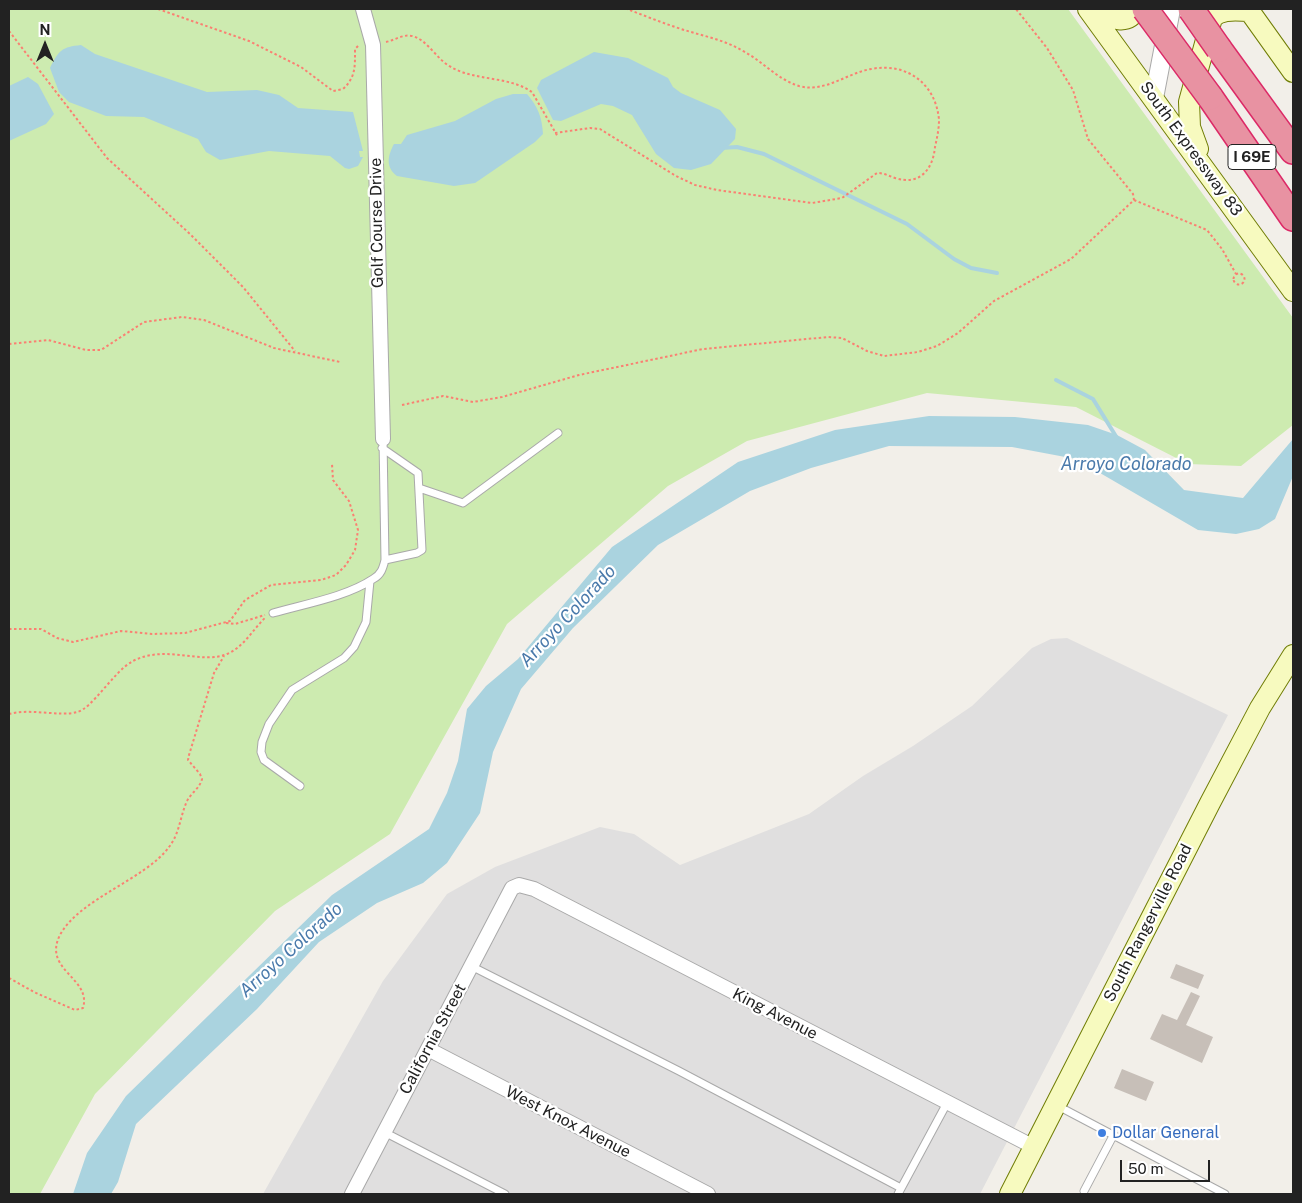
<!DOCTYPE html>
<html>
<head>
<meta charset="utf-8">
<style>
	body { margin:0 }
	#map { position:relative; width:1302px; height:1203px; overflow:hidden; background:#f2efe9; font-family:"Public Sans",sans-serif }
	canvas { display:block }
	.frame { position:absolute; inset:0; border:10px solid #222; pointer-events:none }
	.north { position:absolute; left:20px; top:20px; width:50px; height:50px; -webkit-text-stroke:4px #fff; paint-order:stroke; rotate:0deg; font-size:14px; font-weight:700; line-height:20px; text-align:center; color:#222 }
	.north::after { content:''; display:block; margin:auto; width:18px; height:22px; background:#222; clip-path:polygon(50% 0,100% 100%,50% 72%,0 100%) }
	.scale { position:absolute; left:1120px; top:1160px; width:90px; height:22px; box-sizing:border-box; border:2px solid #222; border-top:0; padding-left:6px; font-size:15px; line-height:18px; white-space:nowrap; color:#222; -webkit-text-stroke:4px #fff; paint-order:stroke }
</style>
</head>
<body>
<div id="map">
<canvas width="1302" height="1203"></canvas>
<div class="frame"></div>
<div class="north">N</div>
<div class="scale">50 m</div>
</div>
<script>
const ctx = document.querySelector('canvas').getContext('2d');
ctx.lineJoin = 'round';
function fillPath(path, color) { ctx.fillStyle = color; ctx.fill(path, 'evenodd'); }
function trace(path, color, width, dash) { ctx.strokeStyle = color; ctx.lineWidth = width; ctx.lineCap = dash ? 'butt' : 'round'; ctx.setLineDash(dash || []); ctx.stroke(path); }
function drawText(font, color, halo, rows, align = 'center') {
  ctx.font = font + ' "Public Sans",sans-serif'; ctx.lineWidth = 4.5; ctx.setLineDash([]); ctx.textBaseline = 'middle'; ctx.strokeStyle = halo; ctx.fillStyle = color; for (const [text, x, y, turn = 0] of rows) {
    ctx.save(); ctx.translate(x, y); ctx.rotate((+turn || 0) * Math.PI / 180); ctx.textAlign = isNaN(turn) ? turn : align; if (halo) ctx.strokeText(text, 0, 0); ctx.fillText(text, 0, 0); ctx.restore();
  }
}
const residential = new Path2D(`
	M1067,638L1228,715L980,1194H263L383,981L447,894L495,867L600,827L634,834L680,865L809,814L863,776L913,746L972,706L1032,648L1051,639Z`);
const grass = new Path2D(`
	M9,9H1068L1293,318V425L1241,466L1188,464L1076,407L927,393L747,441L668,486L507,624L390,834L275,911L95,1094L40,1194H9Z`);
const water = new Path2D(`
	M81,45L95,54L207,92L257,90L279,95L298,108L353,112L363,151H359L360,157H363L358,166L349,169L345,168L330,156L269,151L220,160L206,152L198,139L144,117L106,116L69,102L59,92L50,68C59,50 62,47 81,45Z
	M594,52L628,58L668,78L673,87L681,93L720,110L736,129L735,139L711,164L691,170L674,168L656,154L632,115L613,106L601,104L561,121L553,120L537,88L541,80Z
	M28,77L38,84L54,114L46,124L9,141V86Z
	M513,94H527C538,107 542,117 543,134L535,142L475,183L454,186L397,176C385,167 388,155 394,144H401L407,135L455,121L496,99Z
	M929,416L1015,417L1088,425L1117,435L1145,450L1184,490L1243,498L1293,439V476L1275,519L1259,529L1236,534L1198,530L1076,459L1012,447L889,446L811,468L750,491L658,545L573,628L521,689L493,752L480,813L447,863L423,883L377,903L319,942L257,1009L136,1124L118,1182L111,1194H73L87,1153L126,1096L332,895L429,829L447,793L458,761L467,709L486,686L518,659L612,547L738,462L835,430Z`);
const stream = new Path2D(`
	M721,148L737,147L764,154L907,224L954,259L971,268L997,273
	M1056,380L1093,399L1117,438`);
const building = new Path2D(`
	M1176,964L1204,975L1198,989L1170,978Z
	M1191,992L1200,996L1186,1025L1213,1037L1202,1063L1150,1039L1162,1014L1177,1020Z
	M1122,1069L1154,1082L1146,1101L1114,1088Z`);
const path = new Path2D(`
	M158,9L249,41L301,67L333,91L343,89C356,77 355,66 355,49L359,45
	M9,31L107,158L190,234L243,287L295,351
	M386,42C395,40 403,34 412,36C427,39 437,60 451,67C475,81 509,76 532,92L558,137
	M555,133L590,128L600,129L676,176L695,185L717,190L812,203L842,198L877,173C884,173 889,176 895,178C920,186 933,169 935,147C937,138 939,129 939,120C936,84 907,62 871,69C847,73 825,93 799,86C776,79 762,60 741,50C726,41 708,37 691,32C670,26 648,17 627,9
	M1134,200L1207,230L1222,249L1236,274
	M1233.5 279a5.5 5.5 0 1 1 11 0a5.5 5.5 0 1 1-11 0Z
	M9,344L48,340L86,350H101L144,322L182,317L204,320L274,348L340,362
	M402,405L443,396L473,402L502,397L579,375L703,349L828,337L842,338L867,351L884,356L918,352L937,346L958,333L994,301L1071,259L1134,200L1133,194L1088,139L1073,90L1047,48L1016,9
	M226,623L235,624L265,615
	M9,629H41L57,638L73,642L121,631L152,634L185,633L230,621L245,600L271,585L321,580L336,575L346,565L355,550L358,530L349,501L333,480L332,464
	M9,714C31,708 60,717 77,712C92,709 114,671 133,661C166,644 202,665 227,654C244,647 253,629 266,617
	M9,978L34,992L75,1010L83,1008C92,978 42,970 60,935C79,899 146,879 169,847C180,833 180,816 187,801C191,793 200,788 202,779L200,774L188,760L189,755L214,673L224,656`);
const service = new Path2D(`
	M382,448L418,473L422,550L417,553L385,560
	M419,488L463,503L558,433
	M273,613C304,604 346,597 373,579C381,575 383,568 385,560L383,439
	M300,786L264,760L261,752L262,742L269,724L292,690L344,658L354,647L366,622L370,581
	M471,966L679,1071L901,1188
	M1058,1106L1225,1194
	M384,1132L505,1194
	M1084,1191L1113,1136
	M898,1194L947,1103`);
const minor = new Path2D(`
	M363,9L373,45L383,439
	M428,1049L708,1194
	M352,1194L512,888L519,885L534,889L1034,1147`);
const tertiary = new Path2D(`
	M1154,98L1171,9`);
const secondary = new Path2D(`
	M1088,9L1293,291
	M1091,9C1105,15 1127,29 1136,9
	M1248,9L1293,72
	M1198,149L1190,127L1189,102L1212,18C1222,8 1237,11 1250,11
	M1010,1194L1210,803L1260,708L1293,655`);
const motorway = new Path2D(`
	M1219,49L1293,151
	M1210,97L1293,218`);
const motorwayBridge = new Path2D(`
	M1145,9L1210,97
	M1191,9L1219,49`);
const markers = [
	[1102,1133,5,"#3f7fe0"]
];
const shields = [
	[1252,157,48]
];
const shieldNames = [
	["I 69E",1252,157]
];
const streetNames = [
	["South Expressway 83",1191,149,54],
	["Golf Course Drive",377,223,-91],
	["South Rangerville Road",1148,923,-63],
	["King Avenue",775,1014,27],
	["California Street",433,1039,-62],
	["West Knox Avenue",568,1122,27]
];
const shopNames = [
	["Dollar General",1112,1133]
];
const waterNames = [
	["Arroyo Colorado",1126,464],
	["Arroyo Colorado",568,616,-47],
	["Arroyo Colorado",291,950,-42]
];
fillPath(residential, '#e0dfdf');
fillPath(grass, '#cdebb0');
fillPath(water, '#aad3df');
trace(stream, '#aad3df', 4);
fillPath(building, '#c7bfb8');
trace(service, '#a9a9a9', 9);
trace(minor, '#a9a9a9', 16);
trace(tertiary, '#a9a9a9', 20);
trace(secondary, '#707d05', 22);
trace(motorway, '#dc2a67', 28);
trace(path, '#fa8072', 2, [2.5, 2.5]);
trace(service, '#fff', 7);
trace(minor, '#fff', 14);
trace(tertiary, '#fff', 18);
trace(secondary, '#f7fabf', 20);
trace(motorway, '#e892a2', 25);
trace(motorwayBridge, '#dc2a67', 28, []);
trace(motorwayBridge, '#e892a2', 25);
for (const [x, y, r, color] of markers) { const dot = new Path2D(); dot.arc(x, y, r, 0, 2 * Math.PI); ctx.fillStyle = color; ctx.fill(dot); trace(dot, '#fff', 2); }
for (const [x, y, w] of shields) { const box = new Path2D(); box.roundRect(x - w / 2, y - 12.5, w, 25, 4); ctx.fillStyle = '#fff'; ctx.fill(box); trace(box, '#222', 1); }
drawText('bold 15px', '#222', null, shieldNames);
drawText('16px', '#222', '#fff', streetNames);
drawText('16px', '#366cbe', '#fff', shopNames, 'left');
drawText('italic 18px', '#4a7aab', '#fff', waterNames);
</script>
</body>
</html>
